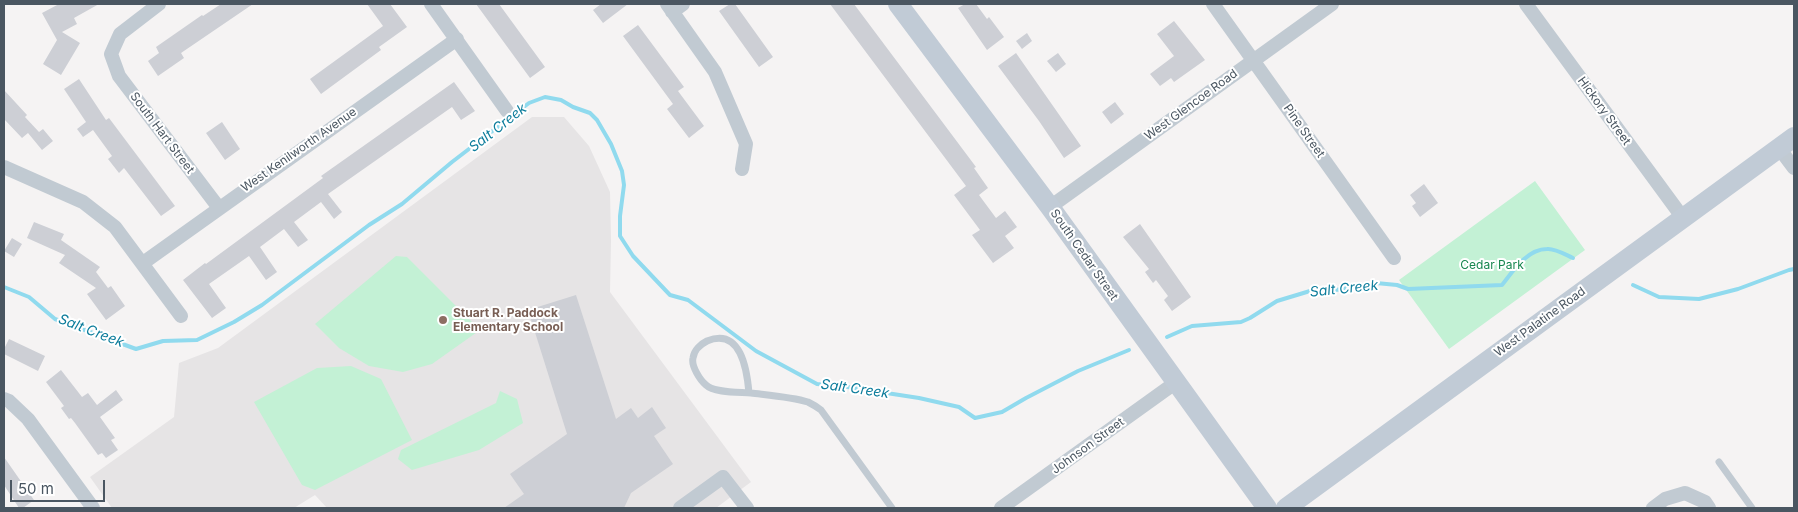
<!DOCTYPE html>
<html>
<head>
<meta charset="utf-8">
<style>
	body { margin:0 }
	#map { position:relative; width:1798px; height:512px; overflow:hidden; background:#f5f3f3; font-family:Inter,sans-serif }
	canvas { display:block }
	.frame { position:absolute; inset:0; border:5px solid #4a5661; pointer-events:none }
	.scale { position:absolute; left:10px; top:480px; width:95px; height:22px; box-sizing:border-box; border:2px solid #4a5661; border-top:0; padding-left:6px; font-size:15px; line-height:18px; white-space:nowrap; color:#4a5661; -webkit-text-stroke:4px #fff; paint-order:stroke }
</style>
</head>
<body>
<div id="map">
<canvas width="1798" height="512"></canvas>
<div class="frame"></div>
<div class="scale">50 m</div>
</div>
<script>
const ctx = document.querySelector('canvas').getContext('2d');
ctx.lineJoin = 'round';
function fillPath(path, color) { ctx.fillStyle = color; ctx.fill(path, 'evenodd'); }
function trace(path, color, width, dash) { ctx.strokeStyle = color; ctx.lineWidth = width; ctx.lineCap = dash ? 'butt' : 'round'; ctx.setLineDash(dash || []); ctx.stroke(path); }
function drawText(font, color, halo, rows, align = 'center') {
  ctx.font = font + ' Inter,sans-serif'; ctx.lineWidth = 4; ctx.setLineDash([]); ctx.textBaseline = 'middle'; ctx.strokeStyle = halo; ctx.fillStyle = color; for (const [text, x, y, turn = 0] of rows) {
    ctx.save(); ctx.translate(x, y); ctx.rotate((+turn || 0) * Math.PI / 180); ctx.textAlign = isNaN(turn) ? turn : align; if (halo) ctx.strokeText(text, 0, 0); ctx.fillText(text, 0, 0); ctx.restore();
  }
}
const education = new Path2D(`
	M532,117H564L589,146L610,192L611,241L610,292L751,482L716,508H327L315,495L294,508H112L90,477L174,417L179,363L218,348Z`);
const green = new Path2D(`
	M1535,181L1585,250L1449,349L1399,280Z
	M396,256L407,257L480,330L432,364L403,372L369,366L339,348L315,324Z
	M351,366L381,379L412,440L315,490L302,485L254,402L317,368Z
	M500,391L517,399L523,423L479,450L412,470L398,459L401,450L496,403Z`);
const stream = new Path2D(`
	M1633,285L1659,297L1699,299L1738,289L1789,270L1794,269
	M4,287L29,297L55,319L136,349L163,341L197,340L234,322L262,305L369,225L402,204L452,162L529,103L545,97L561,100L573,107L590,113L597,120L611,144L622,171L624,185L620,216V236L633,256L670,295L688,300L756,351L817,384L841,386L919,398L959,407L975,418L1002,412L1026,398L1078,371L1129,350
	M1167,337L1192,326L1241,322L1250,318L1277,301L1310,291H1330L1376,283L1397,285L1408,289L1502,285C1513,271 1527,249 1547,249C1555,248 1566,255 1573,258`);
const building = new Path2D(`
	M59,4H99L74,18L77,24L62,32L80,43L61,75L43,64L57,40L42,13Z
	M221,4H253L181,53L184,58L158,76L148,61L159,53L156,47L202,15L203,16Z
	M367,4H390L407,27L379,47L381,50L321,94L310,79L383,26Z
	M476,4H499L545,67L530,78Z
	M601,4H628L603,23L593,10Z
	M730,4H735L773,57L759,67L719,11Z
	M830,4H854L976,167L974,168L988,188L979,195L996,218L1005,211L1017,227L1005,236L1014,248L993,263L972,235L980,230L954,195L966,186Z
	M965,4H976L987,19L989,17L1004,37L987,50L958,8Z
	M1174,21L1205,60L1174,82L1171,78L1160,86L1150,74L1174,56L1157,34Z
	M638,25L684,87L678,91L704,126L689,138L667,109L673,104L623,36Z
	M1027,33L1032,41L1022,49L1016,41Z
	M1016,53L1081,146L1064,158L1039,121L998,66Z
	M1058,53L1066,64L1056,72L1047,61Z
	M79,79L106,120L109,118L175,206L161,216L124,168L119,173L108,159L112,156L93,130L83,137L77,129L86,122L64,89Z
	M454,82L475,111L461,120L452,107L328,194L342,212L334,219L321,202L294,222L308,240L298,247L284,229L260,247L277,272L266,280L249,256L209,284L226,308L212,318L183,280L205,263L206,264L323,178L321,176Z
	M4,90L27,115L25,117L39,132L43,129L53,141L42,150L28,133L22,138L4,119Z
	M1115,102L1124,114L1111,124L1102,112Z
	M222,122L240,149L225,160L206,133Z
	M1424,184L1438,203L1420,217L1412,206L1416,203L1410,195Z
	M34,222L64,234L61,240L100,267L96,272L108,288L111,286L125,306L106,320L87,294L96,288L59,263L65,255L27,238Z
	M1140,224L1191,297L1172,311L1164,300L1168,296L1156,280L1153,283L1145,272L1149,269L1123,237Z
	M12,238L22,244L14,257L4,251Z
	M576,295L616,419L631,408L638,418L652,407L666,428L654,436L673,464L631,493L624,508H504L524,494L510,474L567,434L528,310Z
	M9,339L45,356L38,371L4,354V349Z
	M61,370L82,397L88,393L97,405L116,390L123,400L100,417L115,438L111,440L118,450L106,458L102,453L98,455L75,423L71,418L69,419L61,408L64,406L46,382Z
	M4,457L34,500L23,508H19L4,485Z`);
const lane = new Path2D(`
	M749,393C747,370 741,327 707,341C701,344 694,350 693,358C691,366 700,380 706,385C714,393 739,392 751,393C767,395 792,397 808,402C812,404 817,407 821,410L892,508
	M1719,462L1752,508`);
const street = new Path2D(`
	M159,4L120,34L111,54L119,76L219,208
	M431,4L507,111
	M667,4L715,72L746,144L742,169
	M1213,4L1394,258
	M1526,4L1683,218
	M672,12L683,4
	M1779,148L1794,168
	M4,167L83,202L115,227L181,316
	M1050,207L1332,4
	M143,263L457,39
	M4,399L9,401L28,419L93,508
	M680,508L723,477L747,508
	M1001,508L1175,383
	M1653,508L1665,499L1685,493L1705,502L1709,508`);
const secondary = new Path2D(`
	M898,4L1050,207L1267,508
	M1286,508L1794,137`);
const markers = [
	[443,320,5,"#8d6e63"]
];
const streetNames = [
	["West Glencoe Road",1191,105,-36],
	["Hickory Street",1604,111,54],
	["Pine Street",1304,131,55],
	["South Hart Street",162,133,53],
	["West Kenilworth Avenue",299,150,-35],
	["South Cedar Street",1084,255,55],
	["West Palatine Road",1540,322,-36],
	["Johnson Street",1088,446,-36]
];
const parkNames = [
	["Cedar Park",1492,265]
];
const educationNames = [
	["Stuart R. Paddock",453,313],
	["Elementary School",453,327]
];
const waterNames = [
	["Salt Creek",498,128,-38],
	["Salt Creek",1344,289,-6],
	["Salt Creek",91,331,21],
	["Salt Creek",855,389,8]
];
fillPath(education, '#e6e4e5');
fillPath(green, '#c3f1d5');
trace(stream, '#90daee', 4);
fillPath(building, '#cdcfd5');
trace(lane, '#c1cad2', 7);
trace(street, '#c1cad2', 14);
trace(secondary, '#c1cbd6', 20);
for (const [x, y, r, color] of markers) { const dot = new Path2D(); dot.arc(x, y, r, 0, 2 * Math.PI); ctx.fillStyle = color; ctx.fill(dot); trace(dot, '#fff', 2); }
drawText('12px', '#4a5661', '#fff', streetNames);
drawText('12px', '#17864f', '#fff', parkNames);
drawText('bold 12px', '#785e54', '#fff', educationNames, 'left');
drawText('italic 14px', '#0c7c9b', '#fff', waterNames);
</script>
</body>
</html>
